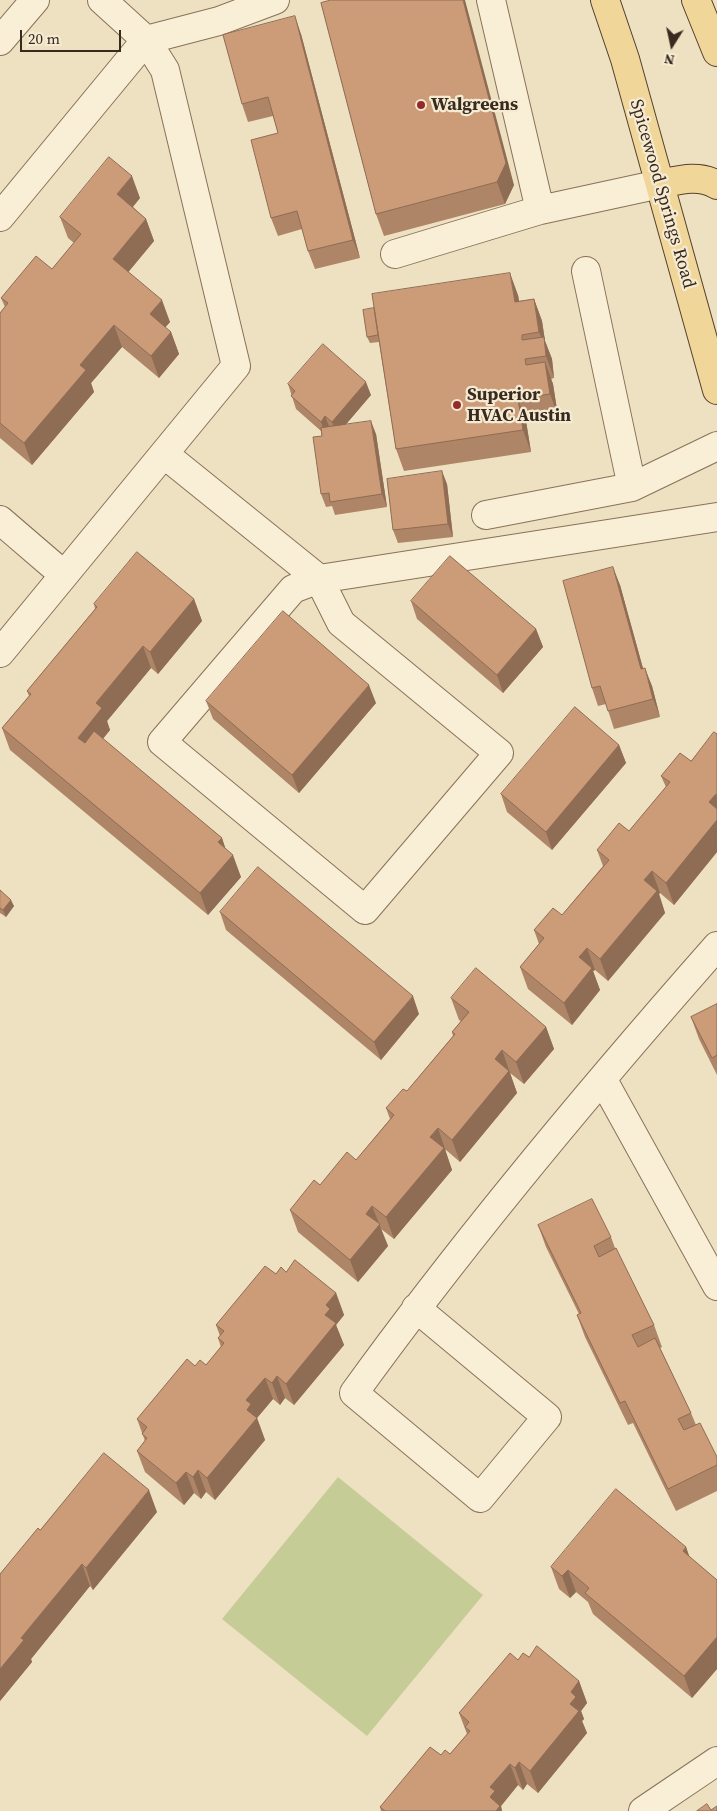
<!DOCTYPE html>
<html>
<head>
<meta charset="utf-8">
<style>
	body { margin:0 }
	#map { position:relative; width:717px; height:1811px; overflow:hidden; background:#eee1c2; font-family:"Source Serif 4",serif }
	canvas { display:block }
	.north { position:absolute; left:647px; top:20px; width:50px; height:50px; -webkit-text-stroke:4px #f5ebd2; paint-order:stroke; rotate:190deg; font-size:14px; font-weight:700; line-height:20px; text-align:center; color:#382a1e }
	.north::after { content:''; display:block; margin:auto; width:18px; height:22px; background:#382a1e; clip-path:polygon(50% 0,100% 100%,50% 72%,0 100%) }
	.scale { position:absolute; left:20px; top:30px; width:101px; height:22px; box-sizing:border-box; border:2px solid #382a1e; border-top:0; padding-left:6px; font-size:15px; line-height:18px; white-space:nowrap; color:#382a1e; -webkit-text-stroke:4px #f5ebd2; paint-order:stroke }
</style>
</head>
<body>
<div id="map">
<canvas width="717" height="1811"></canvas>
<div class="north">N</div>
<div class="scale">20 m</div>
</div>
<script>
const ctx = document.querySelector('canvas').getContext('2d');
ctx.lineJoin = 'round';
function fillPath(path, color) { ctx.fillStyle = color; ctx.fill(path, 'evenodd'); }
function trace(path, color, width, dash) { ctx.strokeStyle = color; ctx.lineWidth = width; ctx.lineCap = dash ? 'butt' : 'round'; ctx.setLineDash(dash || []); ctx.stroke(path); }
function drawText(font, color, halo, rows, align = 'center') {
  ctx.font = font + ' "Source Serif 4",serif'; ctx.lineWidth = 4.5; ctx.setLineDash([]); ctx.textBaseline = 'middle'; ctx.strokeStyle = halo; ctx.fillStyle = color; for (const [text, x, y, turn = 0] of rows) {
    ctx.save(); ctx.translate(x, y); ctx.rotate((+turn || 0) * Math.PI / 180); ctx.textAlign = isNaN(turn) ? turn : align; if (halo) ctx.strokeText(text, 0, 0); ctx.fillText(text, 0, 0); ctx.restore();
  }
}
const green = new Path2D(`
	M338,1477L483,1595L367,1736L222,1619Z`);
const minor = new Path2D(`
	M102,0L146,40L219,21L275,0
	M491,0L540,210
	M0,41L35,0
	M0,217L146,40L165,70L236,366L0,653
	M395,254L540,210L660,184
	M586,271L632,487
	M164,454L319,579L717,517
	M486,515L632,487L717,446
	M0,520L64,575
	M319,579L341,623L499,753L365,910L162,742L293,589Z
	M603,1080L717,1286
	M416,1308L547,1417L480,1498L354,1393C466,1238 590,1090 717,946
	M643,1811L717,1761`);
const major = new Path2D(`
	M605,0L625,59L717,390
	M696,0L717,52
	M660,184C679,180 699,174 717,185`);
const wall = new Path2D(`
	M321,3L514,185L505,204L384,236L376,214Z
	M301,34L360,258L315,269L308,251L302,229L278,236L271,218L278,133L273,116L248,122L242,104Z
	M140,198L133,207L146,219L154,241L128,272L170,322L165,327L171,332L179,354L159,378L122,347L91,383L94,392L32,465L0,438V313L5,307L1,298L52,269L74,243L68,238L60,217Z
	M518,295L519,301L534,299L542,321L545,341L552,359L554,378L551,379L553,384L558,416L526,421L531,452L404,471L396,449L379,342L370,343L367,337Z
	M288,384L371,395L345,425L376,434L387,507L335,515L332,506L326,507L321,494L322,436L321,431L296,409Z
	M447,484L453,537L398,543L393,530Z
	M620,585L643,668L652,686L660,717L614,729L606,704L598,706L592,688Z
	M194,599L202,621L158,674L151,668L107,721L110,730L103,739L222,838L225,848L241,877L208,915L10,750L2,728L29,696L27,691L95,609L94,604Z
	M411,601L536,629L543,647L503,693L417,619Z
	M206,701L376,703L299,793L213,719Z
	M717,734V852L674,905L660,893L659,894L665,913L608,981L595,970L593,971L600,990L572,1025L528,989L520,967L539,944L534,930L562,915L603,866L597,850L629,831L666,787L661,776L691,761Z
	M619,745L626,763L552,850L507,812L501,794Z
	M0,890L14,906L6,917L0,913Z
	M220,912L419,1014L381,1060L226,930Z
	M451,998L546,1027L554,1049L524,1084L510,1073L517,1093L460,1162L446,1150H445L452,1170L394,1239L381,1229L388,1246L358,1282L298,1232L290,1210L320,1185L356,1160L390,1119L386,1108L407,1091L453,1036L452,1032L461,1021L459,1020Z
	M717,1004V1075L699,1039L691,1017Z
	M538,1225L611,1237L615,1248L654,1325L662,1347L660,1348L691,1413L696,1425L717,1457V1491L676,1511L633,1423L628,1425L585,1337L577,1315L579,1314L546,1247Z
	M286,1272L336,1293L344,1315L336,1325L344,1345L294,1405L285,1398L280,1405L273,1399L257,1418L265,1440L215,1500L206,1492L201,1499L194,1493L184,1505L145,1472L137,1451L145,1441L137,1419L195,1366L206,1365L221,1347L218,1338L220,1336L216,1325L276,1274Z
	M157,1512L93,1590L90,1586L31,1659L32,1662L0,1701V1574L40,1530Z
	M686,1547L689,1557L717,1580V1669L692,1698L593,1614L588,1602L576,1592L570,1598L559,1589L551,1567Z
	M529,1657L579,1681L587,1703L581,1711L584,1719L582,1721L587,1733L538,1793L527,1784L523,1790L518,1785L501,1806L502,1811H381L380,1807L441,1755L450,1754L467,1734L459,1713L518,1660Z`);
const shadedWall = new Path2D(`
	M463,0H465L514,185L505,204L497,182Z
	M295,16L301,34L360,258L353,240Z
	M132,176L140,198L125,216L117,194Z
	M146,219L154,241L121,281L113,259Z
	M510,273L518,295L523,324L515,302Z
	M534,299L542,321L545,341L552,359L554,378L546,356V349L539,332Z
	M162,300L170,322L158,336L150,314Z
	M114,325L122,347L91,383L94,392L32,465L24,443L80,365Z
	M171,332L179,354L159,378L151,356Z
	M545,362L553,384L558,416L550,394Z
	M366,382L371,395L337,435L332,422Z
	M518,399L526,421L531,452L523,430Z
	M325,416L330,429L325,434L321,422Z
	M371,421L376,434L387,507L382,494Z
	M442,471L447,484L453,537L448,524Z
	M613,567L620,585L648,687L641,669Z
	M194,599L202,621L158,674L150,652Z
	M536,629L543,647L503,693L497,675Z
	M143,646L151,668L107,721L110,730L86,759L78,738L96,703Z
	M645,668L652,686L660,717L653,699Z
	M369,685L376,703L299,793L292,775Z
	M619,745L626,763L552,850L546,832Z
	M716,794L717,797V852L674,905L666,883L709,802Z
	M222,838L229,859L233,855L241,877L208,915L200,893L218,842Z
	M652,871L660,893L659,894L665,913L608,981L600,959L644,880Z
	M11,900L14,906L6,917L3,910Z
	M587,948L595,970L593,971L600,990L572,1025L564,1003L579,957Z
	M413,996L419,1014L381,1060L374,1042Z
	M546,1027L554,1049L524,1084L516,1062Z
	M502,1050L517,1093L460,1162L452,1140L495,1059Z
	M438,1128L452,1170L394,1239L386,1217L430,1137Z
	M372,1206L388,1246L358,1282L350,1260L366,1214Z
	M336,1293L344,1315L336,1325L344,1345L294,1405L286,1384L326,1305Z
	M277,1376L285,1398L280,1405L272,1383Z
	M265,1378L273,1399L257,1418L265,1440L215,1500L207,1478L246,1400Z
	M198,1470L206,1492L201,1499L193,1477Z
	M186,1472L194,1493L184,1505L176,1483Z
	M149,1490L157,1512L93,1590L86,1568Z
	M686,1547L694,1569L683,1551Z
	M82,1564L90,1586L31,1659L32,1662L0,1701V1669L21,1638Z
	M568,1570L576,1592L570,1598L562,1576Z
	M717,1637V1669L692,1698L684,1676Z
	M579,1681L587,1703L581,1711L584,1719L582,1721L587,1733L538,1793L530,1771L570,1704L571,1692Z
	M519,1762L527,1784L523,1790L515,1768Z
	M510,1764L518,1785L501,1806L502,1811H495L490,1797V1787Z`);
const building = new Path2D(`
	M331,0H463L506,163L497,182L376,214L321,3Z
	M295,16L353,240L308,251L297,211L271,218L251,140L278,133L268,97L242,104L223,35Z
	M109,157L132,176L117,194L146,219L113,259L162,300L150,314L171,332L151,356L114,325L80,365L86,370L24,443L0,423V313L8,303L1,298L36,256L52,269L81,234L60,217Z
	M510,273L515,302L534,299L539,332L522,335V340L544,337L546,356L525,359L526,365L545,362L550,394L518,399L523,430L396,449L372,294Z
	M374,308L378,335L367,337L363,310Z
	M323,344L366,382L332,422L325,416L321,422L291,396L295,391L288,384Z
	M371,421L382,494L330,502L329,493L321,494L313,437L322,436L321,428Z
	M442,471L448,524L393,530L387,479Z
	M137,552L194,599L150,652L143,646L96,703L102,708L78,738L85,743L94,731L222,838L218,842L233,855L200,893L2,728L31,694L27,691L97,607L94,604Z
	M450,556L536,629L497,675L411,601Z
	M613,567L641,669L645,668L653,699L608,711L600,686L592,688L563,581Z
	M283,611L369,685L292,775L206,701Z
	M575,707L619,745L546,832L501,794Z
	M714,732L717,734V795L716,794L709,802L717,809V820L666,883L652,871L644,880L657,891L600,959L587,948L579,957L592,968L564,1003L520,967L544,938L534,930L553,908L562,915L609,860L597,850L619,823L629,831L670,782L661,776L680,753L691,761Z
	M258,867L413,996L374,1042L220,912Z
	M0,890L11,900L3,910L0,908Z
	M476,968L546,1027L516,1062L502,1050L495,1059L509,1071L452,1140L438,1128L430,1137L444,1148L386,1217L372,1206L366,1214L380,1224L350,1260L290,1210L314,1180L320,1185L347,1152L356,1160L394,1115L386,1108L403,1089L407,1091L455,1034L452,1032L469,1012L451,998Z
	M717,1004V1055L712,1058L691,1017Z
	M592,1199L611,1237L594,1246L599,1257L616,1248L654,1325L632,1335L638,1347L655,1338L691,1413L678,1419L684,1430L700,1423L717,1457V1465L668,1489L625,1401L620,1403L577,1315L581,1313L538,1225Z
	M295,1260L336,1293L326,1305L330,1309L325,1315L336,1323L286,1384L277,1376L272,1383L265,1378L246,1400L251,1404L247,1410L257,1418L207,1478L198,1470L193,1477L186,1472L176,1483L137,1451L147,1438L142,1434L147,1427L137,1419L187,1359L195,1366L200,1360L206,1365L224,1343L218,1338L224,1331L216,1325L265,1266L276,1274L281,1267L286,1272Z
	M104,1453L149,1490L86,1568L82,1564L21,1638L24,1640L0,1669V1574L38,1528L40,1530Z
	M616,1489L686,1547L683,1551L717,1580V1637L684,1676L585,1593L589,1588L568,1570L562,1576L551,1567Z
	M537,1646L579,1681L571,1692L576,1697L570,1704L579,1711L530,1771L519,1762L515,1768L510,1764L490,1787L495,1791L490,1797L500,1806L496,1811H385L380,1807L430,1747L441,1755L445,1750L450,1754L470,1731L465,1727L469,1722L459,1713L510,1653L518,1660L523,1653L529,1657Z
	M707,1804L711,1810L717,1806V1811H697Z`);
const markers = [
	[421,105,5,"#962a2b"],
	[457,405,5,"#962a2b"]
];
const poiNames = [
	["Walgreens",431,105],
	["Superior",467,395],
	["HVAC Austin",467,416]
];
const streetNames = [
	["Spicewood Springs Road",662,194,74]
];
fillPath(green, '#c6cc96');
trace(minor, '#887259', 30);
trace(major, '#55402e', 30);
trace(minor, '#f9eed6', 28);
trace(major, '#f1d69a', 28);
fillPath(wall, '#af8567');
fillPath(shadedWall, '#8f6c54');
fillPath(building, '#cc9b78');
trace(building, '#8f6c54', 1);
for (const [x, y, r, color] of markers) { const dot = new Path2D(); dot.arc(x, y, r, 0, 2 * Math.PI); ctx.fillStyle = color; ctx.fill(dot); trace(dot, '#f5ebd2', 2); }
drawText('bold 18px', '#382a1e', '#f5ebd2', poiNames, 'left');
drawText('18px', '#382a1e', '#f5ebd2', streetNames);
</script>
</body>
</html>
